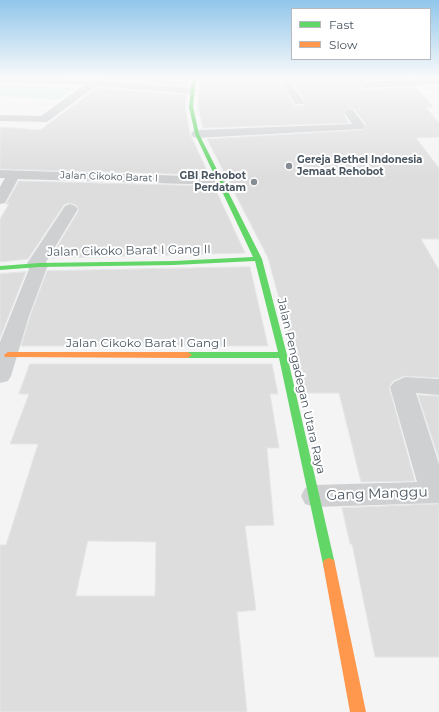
<!DOCTYPE html>
<html>
<head>
<meta charset="utf-8">
<style>
	body { margin:0 }
	#map { position:relative; width:439px; height:712px; overflow:hidden; background:#f4f4f4; font-family:Montserrat,sans-serif }
	canvas { display:block }
	.legend { position:absolute; left:291px; top:8px; width:140px; height:52px; box-sizing:border-box; background:#fff; border:1px solid #b7bbc0; margin:0; padding:5px 7px; list-style:none; font-size:12px; color:#4a5661 }
	.legend li { display:flex; align-items:center; gap:8px; height:20px }
	.legend b { width:20px; border:1px solid #b7bbc0 }
</style>
</head>
<body>
<div id="map">
<canvas width="439" height="712"></canvas>
<ul class="legend">
<li><b style="height:5px;background:#63d668"></b>Fast</li>
<li><b style="height:5px;background:#ff974d"></b>Slow</li>
</ul>
</div>
<script>
const ctx = document.querySelector('canvas').getContext('2d');
ctx.lineJoin = 'round';
function fillPath(path, color) { ctx.fillStyle = color; ctx.fill(path, 'evenodd'); }
function trace(path, color, width, dash) { ctx.strokeStyle = color; ctx.lineWidth = width; ctx.lineCap = dash ? 'butt' : 'round'; ctx.setLineDash(dash || []); ctx.stroke(path); }
function drawText(font, color, halo, rows, align = 'center') {
  ctx.font = font + ' Montserrat,sans-serif'; ctx.lineWidth = 4; ctx.setLineDash([]); ctx.textBaseline = 'middle'; ctx.strokeStyle = halo; ctx.fillStyle = color; for (const [text, x, y, turn = 0] of rows) {
    ctx.save(); ctx.translate(x, y); ctx.rotate((+turn || 0) * Math.PI / 180); ctx.textAlign = isNaN(turn) ? turn : align; if (halo) ctx.strokeText(text, 0, 0); ctx.fillText(text, 0, 0); ctx.restore();
  }
}
const green = new Path2D(`
	M5,84L75,88L59,100L0,96V87Z`);
const building = new Path2D(`
	M110,78H188L187,86L108,80Z
	M200,78H278L295,106H303L305,101L289,78H351L360,88L364,90L415,87L434,107H426L439,123V137L416,138L439,168V239H421L439,270V378L404,376L393,381L389,387L415,481L361,482L339,393H305L268,258L207,139L362,130L366,125L354,109L349,108L343,112L349,123L203,128L198,107Z
	M364,78H406L367,80Z
	M97,88L186,95L185,107L190,134L209,175L0,169V127L40,130Z
	M19,181L214,186L245,253L50,258L79,210L76,205L69,203L64,205L28,259L0,262V219L9,204H6Z
	M250,267L268,346H21L30,316L47,271Z
	M26,272L0,338V274Z
	M30,364H272L278,394H270L279,448H267L274,525L245,526L256,610L237,612L247,712H0V545H6L38,444H10L29,394H19ZM88,541L156,542L155,596H76Z
	M418,395L439,396V459Z
	M439,504V657H375L352,544H350L342,508Z`);
const street = new Path2D(`
	M0,78L94,80L193,88L198,91L193,94L96,86L47,122L0,121V115L41,116L84,85L0,82Z
	M279,78H287L304,102L303,104H295Z
	M352,78H362L366,82L439,78V84L364,88L361,87Z
	M349,109L353,110L365,126L362,129L197,138L193,137L191,134L193,131L197,130L352,124L344,112Z
	M0,170L219,177L224,178L226,181L224,184L219,185L18,179L5,203L0,204V187L5,178H0Z
	M70,204L75,206L78,209L46,262L48,265L29,316L11,376L8,381L0,383V342L29,269L26,265L65,206Z
	M405,377L439,379V395L416,393L439,464V503L315,507L305,504L301,496L305,488L315,485L417,482L390,387L394,382Z`);
const fast = new Path2D(`
	M192,78H196L193,107L199,134L262,259L287,355L335,564L334,568L329,570L324,568L323,564L279,358H188L184,355L188,352H278L255,261L174,265L39,267L0,270V266L39,263L174,261L253,257L195,134L189,107Z`);
const slow = new Path2D(`
	M8,352H188L192,355L188,358L5,357L4,355Z
	M329,558L334,560L335,564L366,712H350L323,564L324,560Z`);
const markers = [
	[289,166,4,"#868d94"],
	[254,182,4,"#868d94"]
];
const farPoinames = [
	["Gereja Bethel Indonesia",297,160],
	["Jemaat Rehobot",297,172],
	["GBI Rehobot",246,176,"right"],
	["Perdatam",246,188,"right"]
];
const farStreetnames = [
	["Jalan Cikoko Barat I",109,177,2]
];
const streetNames = [
	["Jalan Cikoko Barat I Gang II",129,251,-1],
	["Jalan Cikoko Barat I Gang I",146,343],
	["Jalan Pengadegan Utara Raya",301,386,77]
];
const nearStreetnames = [
	["Gang Manggu",377,494,-2]
];
fillPath(green, '#d9f2e3');
fillPath(building, '#ddddde');
trace(building, '#e5e6e7', 1);
fillPath(street, '#ced0d2');
fillPath(fast, '#63d668');
fillPath(slow, '#ff974d');
const sky = ctx.createLinearGradient(0, 0, 0, 177);
sky.addColorStop(0, '#91c6eb');
sky.addColorStop(0.44, '#fafafa');
sky.addColorStop(1, '#fafafa00');
ctx.fillStyle = sky;
ctx.fillRect(0, 0, 439, 177);
for (const [x, y, r, color] of markers) { const dot = new Path2D(); dot.arc(x, y, r, 0, 2 * Math.PI); ctx.fillStyle = color; ctx.fill(dot); trace(dot, '#fff', 1.5); }
drawText('bold 10px', '#4a5661', '#fff', farPoinames, 'left');
drawText('10px', '#4a5661', '#fff', farStreetnames);
drawText('12px', '#4a5661', '#fff', streetNames);
drawText('14px', '#4a5661', '#fff', nearStreetnames);
</script>
</body>
</html>
